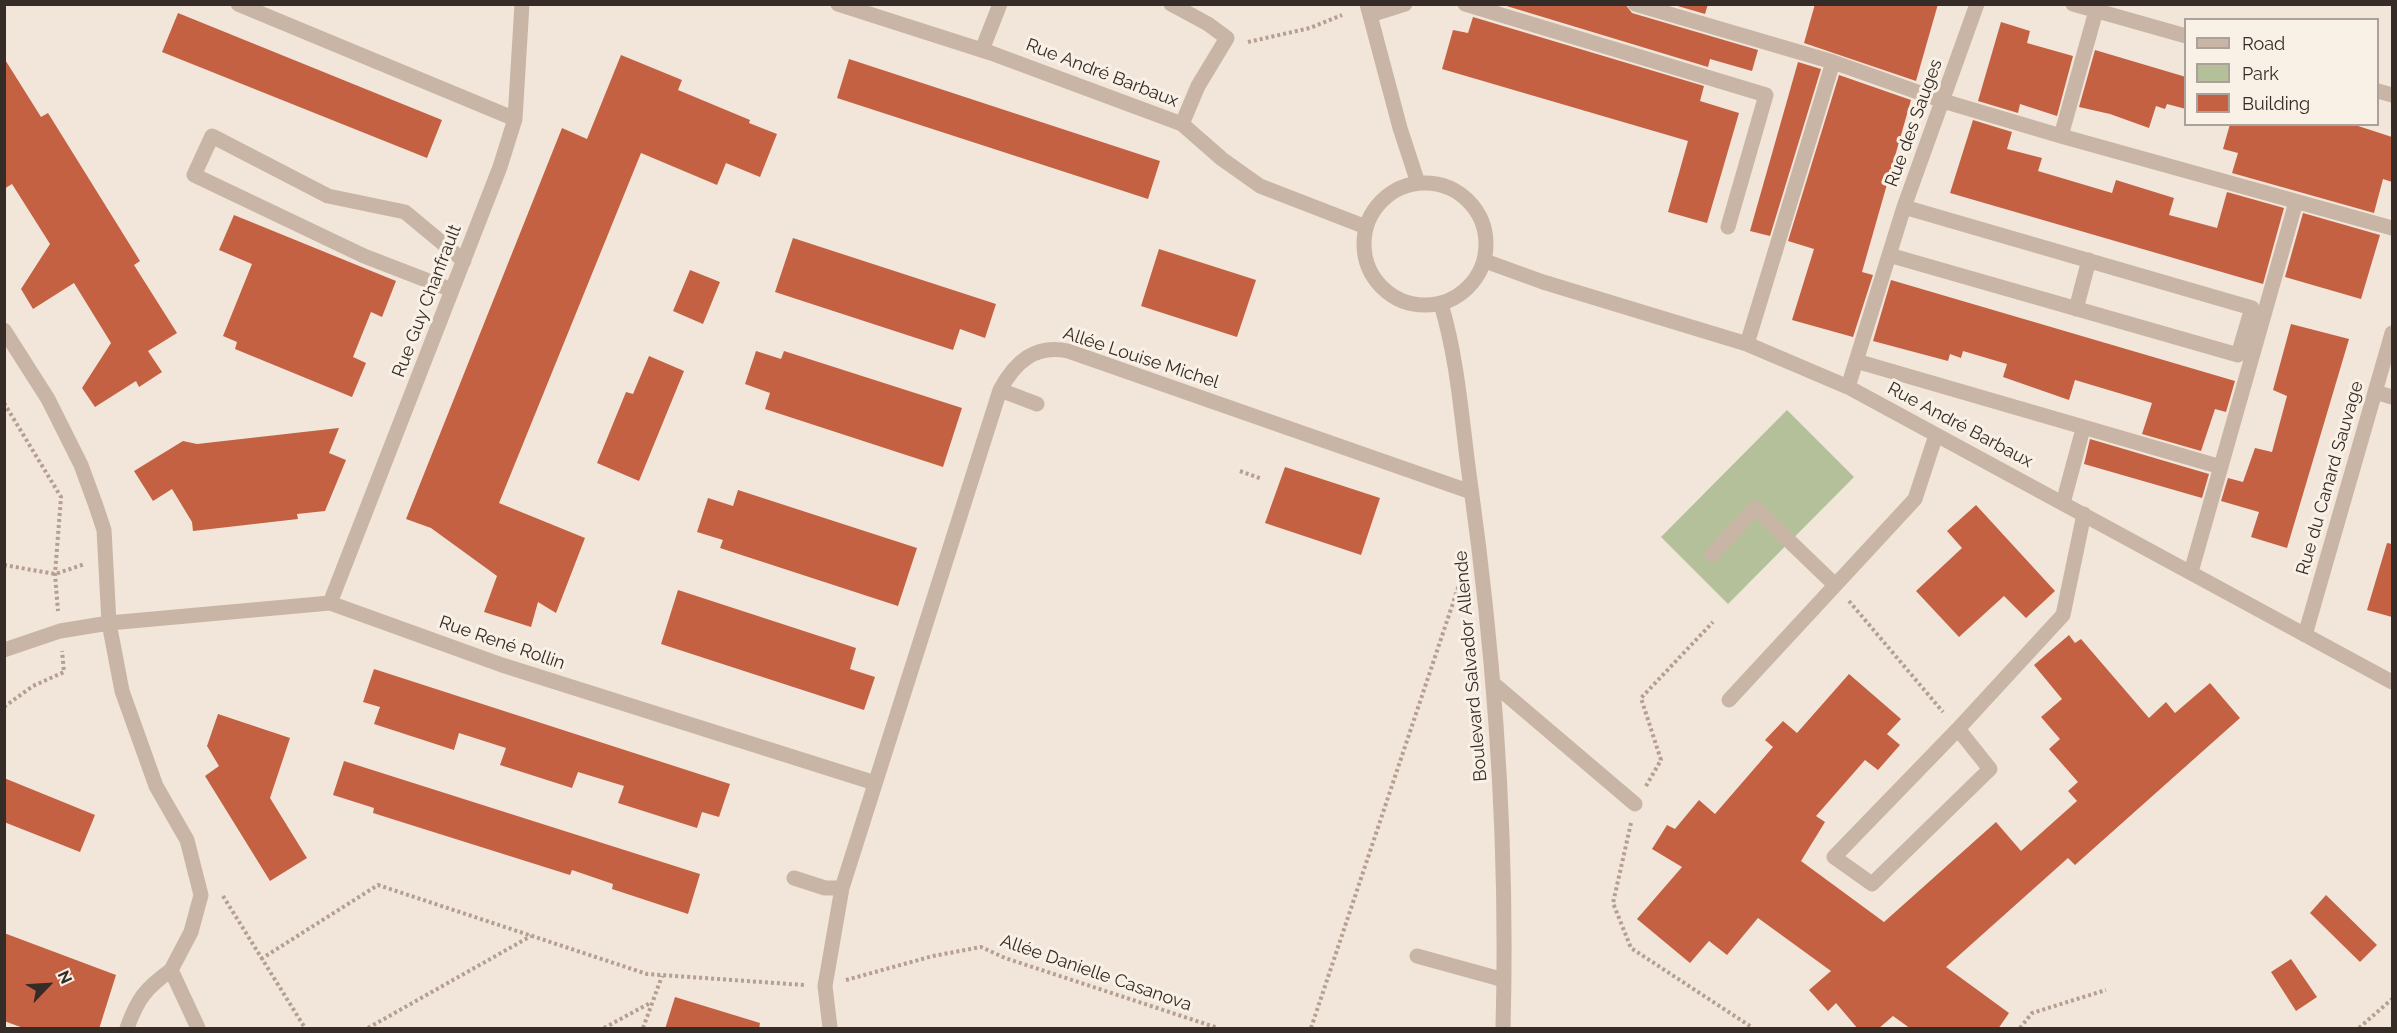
<!DOCTYPE html>
<html>
<head>
<meta charset="utf-8">
<style>
	body { margin:0 }
	#map { position:relative; width:2397px; height:1033px; overflow:hidden; background:#f1e6d9; font-family:Raleway,sans-serif }
	canvas { display:block }
	.frame { position:absolute; inset:0; border:6px solid #352b27; pointer-events:none }
	.legend { position:absolute; left:2184px; top:18px; width:195px; height:108px; box-sizing:border-box; background:#f9f0e6; border:2px solid #aba19a; margin:0; padding:8px 10px; list-style:none; font-size:18px; color:#352b27 }
	.legend li { display:flex; align-items:center; gap:12px; height:30px }
	.legend b { width:30px; border:2px solid #aba19a }
	.north { position:absolute; left:18px; top:955px; width:60px; height:60px; -webkit-text-stroke:4px #f9f0e6; paint-order:stroke; rotate:65deg; font-size:16px; font-weight:700; line-height:24px; text-align:center; color:#352b27 }
	.north::after { content:''; display:block; margin:auto; width:21px; height:27px; background:#352b27; clip-path:polygon(50% 0,100% 100%,50% 72%,0 100%) }
</style>
</head>
<body>
<div id="map">
<canvas width="2397" height="1033"></canvas>
<div class="frame"></div>
<ul class="legend">
<li><b style="height:8px;background:#c9b5a5"></b>Road</li>
<li><b style="height:16px;background:#b3c09a"></b>Park</li>
<li><b style="height:16px;background:#c56143"></b>Building</li>
</ul>
<div class="north">N</div>
</div>
<script>
const ctx = document.querySelector('canvas').getContext('2d');
ctx.lineJoin = 'round';
function fillPath(path, color) { ctx.fillStyle = color; ctx.fill(path, 'evenodd'); }
function trace(path, color, width, dash) { ctx.strokeStyle = color; ctx.lineWidth = width; ctx.lineCap = dash ? 'butt' : 'round'; ctx.setLineDash(dash || []); ctx.stroke(path); }
function drawText(font, color, halo, rows, align = 'center') {
  ctx.font = font + ' Raleway,sans-serif'; ctx.lineWidth = 6; ctx.setLineDash([]); ctx.textBaseline = 'middle'; ctx.strokeStyle = halo; ctx.fillStyle = color; for (const [text, x, y, turn = 0] of rows) {
    ctx.save(); ctx.translate(x, y); ctx.rotate((+turn || 0) * Math.PI / 180); ctx.textAlign = isNaN(turn) ? turn : align; if (halo) ctx.strokeText(text, 0, 0); ctx.fillText(text, 0, 0); ctx.restore();
  }
}
const green = new Path2D(`
	M1787,410L1854,477L1728,604L1661,537Z`);
const building = new Path2D(`
	M1500,4H1625L1632,13L1758,50L1752,71L1710,59L1708,67Z
	M1671,4H1708L1705,14Z
	M1815,4H1938L1916,81L1804,43Z
	M178,13L442,120L427,158L162,52Z
	M1473,17L1704,86L1700,101L1739,113L1707,223L1668,212L1688,141L1442,69L1453,30L1468,33Z
	M2001,22L2030,31L2027,43L2073,56L2057,116L2020,104L2018,113L1978,101Z
	M2095,50L2186,77V109L2167,104L2165,109L2156,106L2149,128L2110,114L2079,107Z
	M621,55L682,80L678,90L750,120L749,123L777,134L760,177L726,163L717,185L641,153L499,503L585,538L556,613L538,602L531,627L484,612L497,576L431,528L406,519L562,128L587,139Z
	M4,58L41,117L48,113L140,261L134,265L177,333L148,351L162,372L139,387L136,381L95,407L82,388L111,343L74,283L33,309L21,289L50,244L12,184L4,189Z
	M849,59L1160,161L1148,199L837,98Z
	M1798,62L1821,69L1770,236L1750,231Z
	M1839,75L1911,100L1862,272L1873,275L1853,337L1792,320L1814,249L1788,241Z
	M1973,120L2012,132L2007,149L2042,158L2038,171L2112,193L2116,180L2174,198L2169,215L2217,228L2227,192L2284,208L2263,284L1950,193Z
	M2230,124H2352L2392,137V182L2383,179L2374,213L2232,173L2238,153L2223,149Z
	M2303,213L2380,235L2361,299L2285,277Z
	M234,215L396,281L382,317L371,312L353,357L366,363L352,397L235,349L237,342L223,336L252,264L219,250Z
	M793,238L996,304L985,338L960,329L953,350L775,292Z
	M1159,249L1256,280L1237,337L1141,306Z
	M690,270L720,282L703,324L673,311Z
	M1891,280L2235,381L2226,412L2215,409L2201,451L2142,434L2152,403L2075,380L2069,400L2003,377L2007,364L1963,351L1961,358L1950,354L1948,361L1873,341Z
	M2291,324L2349,339L2287,548L2251,537L2259,512L2221,501L2228,478L2243,482L2255,448L2272,452L2287,396L2273,390Z
	M756,351L781,359L784,351L962,408L943,467L765,409L770,393L745,384Z
	M649,356L684,371L639,481L597,463L626,392L633,394Z
	M339,428L329,453L346,460L325,511L297,514L298,519L193,531L192,522L172,489L153,501L134,471L183,441L197,444Z
	M2090,439L2209,474L2202,498L2084,464Z
	M1285,467L1380,498L1361,555L1265,523Z
	M738,490L917,548L898,606L720,548L723,540L697,532L708,498L733,506Z
	M1976,505L2055,591L2026,618L2004,596L1959,637L1916,591L1962,548L1947,531Z
	M2387,543L2392,544V617L2367,610Z
	M678,590L856,648L850,669L875,677L864,710L661,644Z
	M2069,635L2075,643L2081,639L2149,718L2166,702L2175,713L2210,683L2240,718L2075,865L2068,858L1946,967L2009,1013L1998,1029H1911L1893,1016L1878,1029H1858L1836,1003L1828,1011L1809,990L1831,971L1758,918L1727,955L1709,941L1690,963L1637,919L1682,867L1652,849L1667,825L1675,829L1699,800L1715,814L1773,747L1765,740L1783,721L1797,733L1849,674L1901,719L1887,734L1900,745L1878,770L1865,760L1816,816L1825,822L1801,861L1884,922L1996,822L2021,851L2077,801L2068,791L2078,782L2049,749L2060,739L2041,717L2062,699L2034,665Z
	M374,669L730,784L719,817L702,812L697,828L618,803L624,786L578,772L572,788L500,765L506,748L459,733L454,750L374,724L380,707L363,702Z
	M218,714L290,738L270,798L307,858L270,881L205,776L219,766L207,746Z
	M344,761L700,874L688,914L612,889L613,884L572,870L570,875L373,813L374,808L333,795Z
	M4,778L95,815L80,852L4,822Z
	M2326,895L2377,945L2360,962L2310,913Z
	M4,933L116,975L99,1029H26L4,1021Z
	M2291,959L2317,997L2296,1011L2271,972Z
	M675,997L760,1023L759,1029H665Z`);
const path = new Path2D(`
	M1248,42L1310,28L1342,15
	M4,403L61,497L55,574L58,611
	M1240,471L1262,479
	M4,565L55,574L85,564
	M1849,601L1943,712
	M4,707L33,686L64,672L62,651
	M1646,786L1661,760L1641,698L1713,622
	M1631,823L1613,903L1631,948L1753,1028
	M223,896L305,1028
	M261,959L378,885L647,974L804,985
	M846,980L933,956L981,947L1005,958L1218,1028
	M368,1028L531,936
	M604,1028L650,1003
	M643,1028L662,976
	M1311,1028L1460,582
	M2020,1028L2032,1013L2106,990
	M2359,1028L2392,999`);
const minor = new Path2D(`
	M238,4L515,119
	M838,4L991,53L1182,124L1222,159L1260,186L1366,227
	M1171,4L1208,24L1227,38L1198,86L1182,124
	M1367,4L1400,128L1418,183
	M1465,4L1766,95L1728,227
	M1635,4L1833,62L1943,101L2061,136L2392,228
	M2073,4L2186,36
	M1370,15L1405,4
	M982,50L1000,4
	M2378,91L2392,95
	M2061,136L2096,11
	M1364 244a61 61 0 1 1 122 0a61 61 0 1 1-122 0Z
	M1889,255L2238,355L2252,308L1904,207
	M1485,261L1543,282L1747,344L1848,387L2392,682
	M452,290L364,256L194,175L212,136L328,196L405,212L464,261
	M1441,304C1459,364 1462,427 1471,488C1496,668 1508,847 1503,1028
	M2076,309L2089,260
	M4,330L48,399L81,465L96,506L104,530L109,623L122,691L156,786L187,840L201,895L191,932L171,970L198,1028
	M1747,344L1833,62
	M1856,361L2221,467
	M1848,387L1904,207L1977,4
	M1000,390L1037,404
	M2375,392L2392,397
	M2063,503L2083,429
	M1712,555L1755,508L1835,585
	M2191,572L2296,202
	M330,603L500,167L515,119L522,4
	M2305,635L2392,333
	M4,650L60,631L109,623L330,603L502,665L875,783
	M1495,685L1635,804
	M1729,700L1915,499L1936,435
	M1958,729L1990,769L1872,884L1834,857L1958,729L2063,615L2084,514
	M794,878L825,888H842
	M1417,956L1504,980
	M127,1028C138,998 145,989 171,970
	M830,1028L825,986L842,888L1000,390C1015,362 1035,344 1068,351L1471,492`);
const streetNames = [
	["Rue André Barbaux",1102,73,21],
	["Rue des Sauges",1914,123,-70],
	["Rue Guy Chanfrault",427,301,-69],
	["Allée Louise Michel",1141,358,18],
	["Rue André Barbaux",1960,425,28],
	["Rue du Canard Sauvage",2330,478,-74],
	["Rue René Rollin",502,643,19],
	["Boulevard Salvador Allende",1471,666,-95],
	["Allée Danielle Casanova",1096,973,19]
];
fillPath(green, '#b3c09a');
fillPath(building, '#c56143');
trace(path, '#b59f90', 4, [3, 3]);
trace(minor, '#c9b5a5', 15);
drawText('18px', '#352b27', '#f9f0e6', streetNames);
</script>
</body>
</html>
